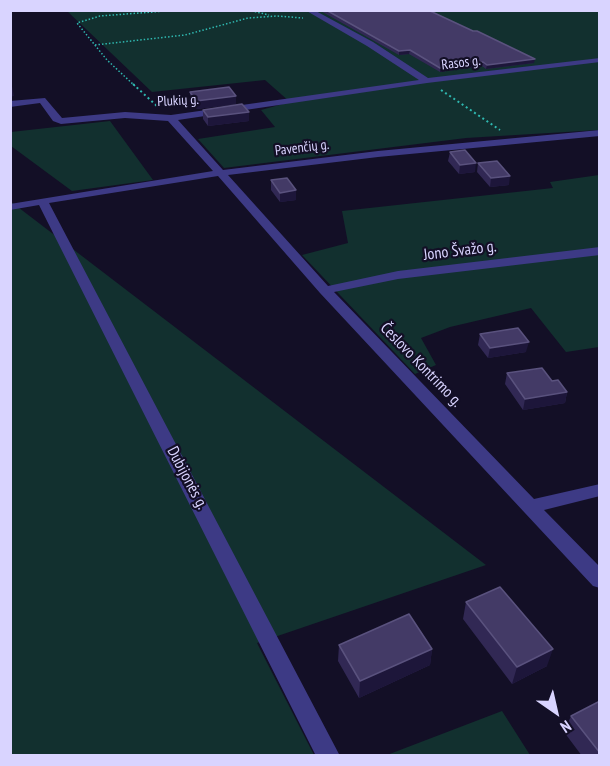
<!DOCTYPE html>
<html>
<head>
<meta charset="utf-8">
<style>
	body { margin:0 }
	#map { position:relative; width:610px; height:766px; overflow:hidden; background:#130f26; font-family:"PT Sans Narrow",sans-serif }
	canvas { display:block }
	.frame { position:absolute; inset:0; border:12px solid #d9d4ff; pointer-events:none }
	.north { position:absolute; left:526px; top:682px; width:60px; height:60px; -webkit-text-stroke:4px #130f26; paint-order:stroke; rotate:146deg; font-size:16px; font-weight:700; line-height:24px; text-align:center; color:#d9d4ff }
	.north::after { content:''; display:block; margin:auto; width:21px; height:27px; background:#d9d4ff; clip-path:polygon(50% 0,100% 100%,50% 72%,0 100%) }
</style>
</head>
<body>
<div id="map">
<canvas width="610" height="766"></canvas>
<div class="frame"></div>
<div class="north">N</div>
</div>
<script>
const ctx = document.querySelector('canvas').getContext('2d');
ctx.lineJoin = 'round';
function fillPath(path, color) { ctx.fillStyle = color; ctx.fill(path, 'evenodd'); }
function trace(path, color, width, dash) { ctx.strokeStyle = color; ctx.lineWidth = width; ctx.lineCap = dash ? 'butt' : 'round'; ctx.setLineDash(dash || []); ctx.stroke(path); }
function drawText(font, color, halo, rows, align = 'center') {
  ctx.font = font + ' "PT Sans Narrow",sans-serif'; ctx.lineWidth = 4.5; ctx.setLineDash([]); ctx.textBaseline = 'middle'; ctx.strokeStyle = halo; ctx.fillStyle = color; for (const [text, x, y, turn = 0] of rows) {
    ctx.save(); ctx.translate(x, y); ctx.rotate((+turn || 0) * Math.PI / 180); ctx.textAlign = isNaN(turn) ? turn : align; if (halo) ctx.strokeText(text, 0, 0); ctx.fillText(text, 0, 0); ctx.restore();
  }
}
const green = new Path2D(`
	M67,11H599V130L466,138L224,168L198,139L275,127L261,110L290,102L265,80L152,92Z
	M110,121L153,180L72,191L11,146V132Z
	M599,175V347L566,352L531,308L450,327L421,338L436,365L415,374L302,255L348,243L342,211L553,188L550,182Z
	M10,201L486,565L257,643L314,755H11Z
	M502,711L530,755H387Z`);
const pathFar1 = new Path2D(`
	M248,10L269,15
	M95,45L185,35L248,18L277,16L303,18
	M135,86L107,60L77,23L100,16L179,10`);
const path = new Path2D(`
	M133,84L158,107
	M441,90L500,130`);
const minor = new Path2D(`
	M305,10H314L373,42L428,78L600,58V62L427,83L178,120L223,170L378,151L600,130V136L378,157L228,175L328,286L398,271L600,247V255L398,279L334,292L534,499L600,484V496L544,510L600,567V588L593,586L320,293L218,176L49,203L340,756H316L39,205L10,210V204L213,171L168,121L125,118L61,124L53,121L40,103L10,107V101L45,98L62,118L125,112L171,115L419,80L367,46Z`);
const wall = new Path2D(`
	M319,10H428L534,63L486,69L482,66L440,72L409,54L399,55Z
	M190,92L236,104L197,109L191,100Z
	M203,110L249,112V121L208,126L203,119Z
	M450,152L475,172L459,174L448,161Z
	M478,163L509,185L490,187L477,172Z
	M271,180L296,200L280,202L271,190Z
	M480,334L526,352L488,358L478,345Z
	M507,373L552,381L567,392L565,403L523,410L505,384Z
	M466,602L547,666L512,684L463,619Z
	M339,645L432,649L430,665L359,698L338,661Z
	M600,701V756H582L564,732L571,716Z`);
const shadedWall = new Path2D(`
	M410,50L409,54L399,55V51Z
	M535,59L534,63L486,69L487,65Z
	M483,62L482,66L440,72V68Z
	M10,76L14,96L10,97Z
	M236,96V104L197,109L196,101Z
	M249,112V121L208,126V117Z
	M476,163L475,172L459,174L460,165Z
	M510,176L509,185L490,187L491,178Z
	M296,190V200L280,202V193Z
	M529,342L526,352L488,358L490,348Z
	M567,392L565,403L523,410L525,399Z
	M432,649L430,665L359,698L360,681Z
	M553,649L547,666L512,684L517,667Z`);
const building = new Path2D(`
	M326,10H428L473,31H477L535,59L487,65L483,62L440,68L410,50L399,51Z
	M229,87L236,96L196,101L190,92Z
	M242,104L249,112L208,117L203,110Z
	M465,150L476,163L460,165L450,152Z
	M497,161L510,176L491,178L478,163Z
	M287,178L296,190L280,193L271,180Z
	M518,328L529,342L490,348L480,334Z
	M542,368L552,381L558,380L567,392L525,399L507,373Z
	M500,587L553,649L517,667L466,602Z
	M409,614L432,649L360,681L339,645Z
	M600,701V753L571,716Z`);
const farStreetnames = [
	["Rasos g.",461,63,-7],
	["Plukių g.",178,101,-3],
	["Pavenčių g.",302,148,-7]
];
const streetNames = [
	["Jono Švažo g.",460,251,-7],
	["Česlovo Kontrimo g.",421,365,46],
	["Dubijonės g.",187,478,62]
];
fillPath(green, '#12302f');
trace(pathFar1, '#2fb8b0', 1.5, [1.5, 2]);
trace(path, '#2fb8b0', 2, [2, 3]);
fillPath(minor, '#3d3a85');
fillPath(wall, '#312854');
fillPath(shadedWall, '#1d163a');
fillPath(building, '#433a66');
trace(building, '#5a527e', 1.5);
drawText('14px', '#d9d4ff', '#130f26', farStreetnames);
drawText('16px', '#d9d4ff', '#130f26', streetNames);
</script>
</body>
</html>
